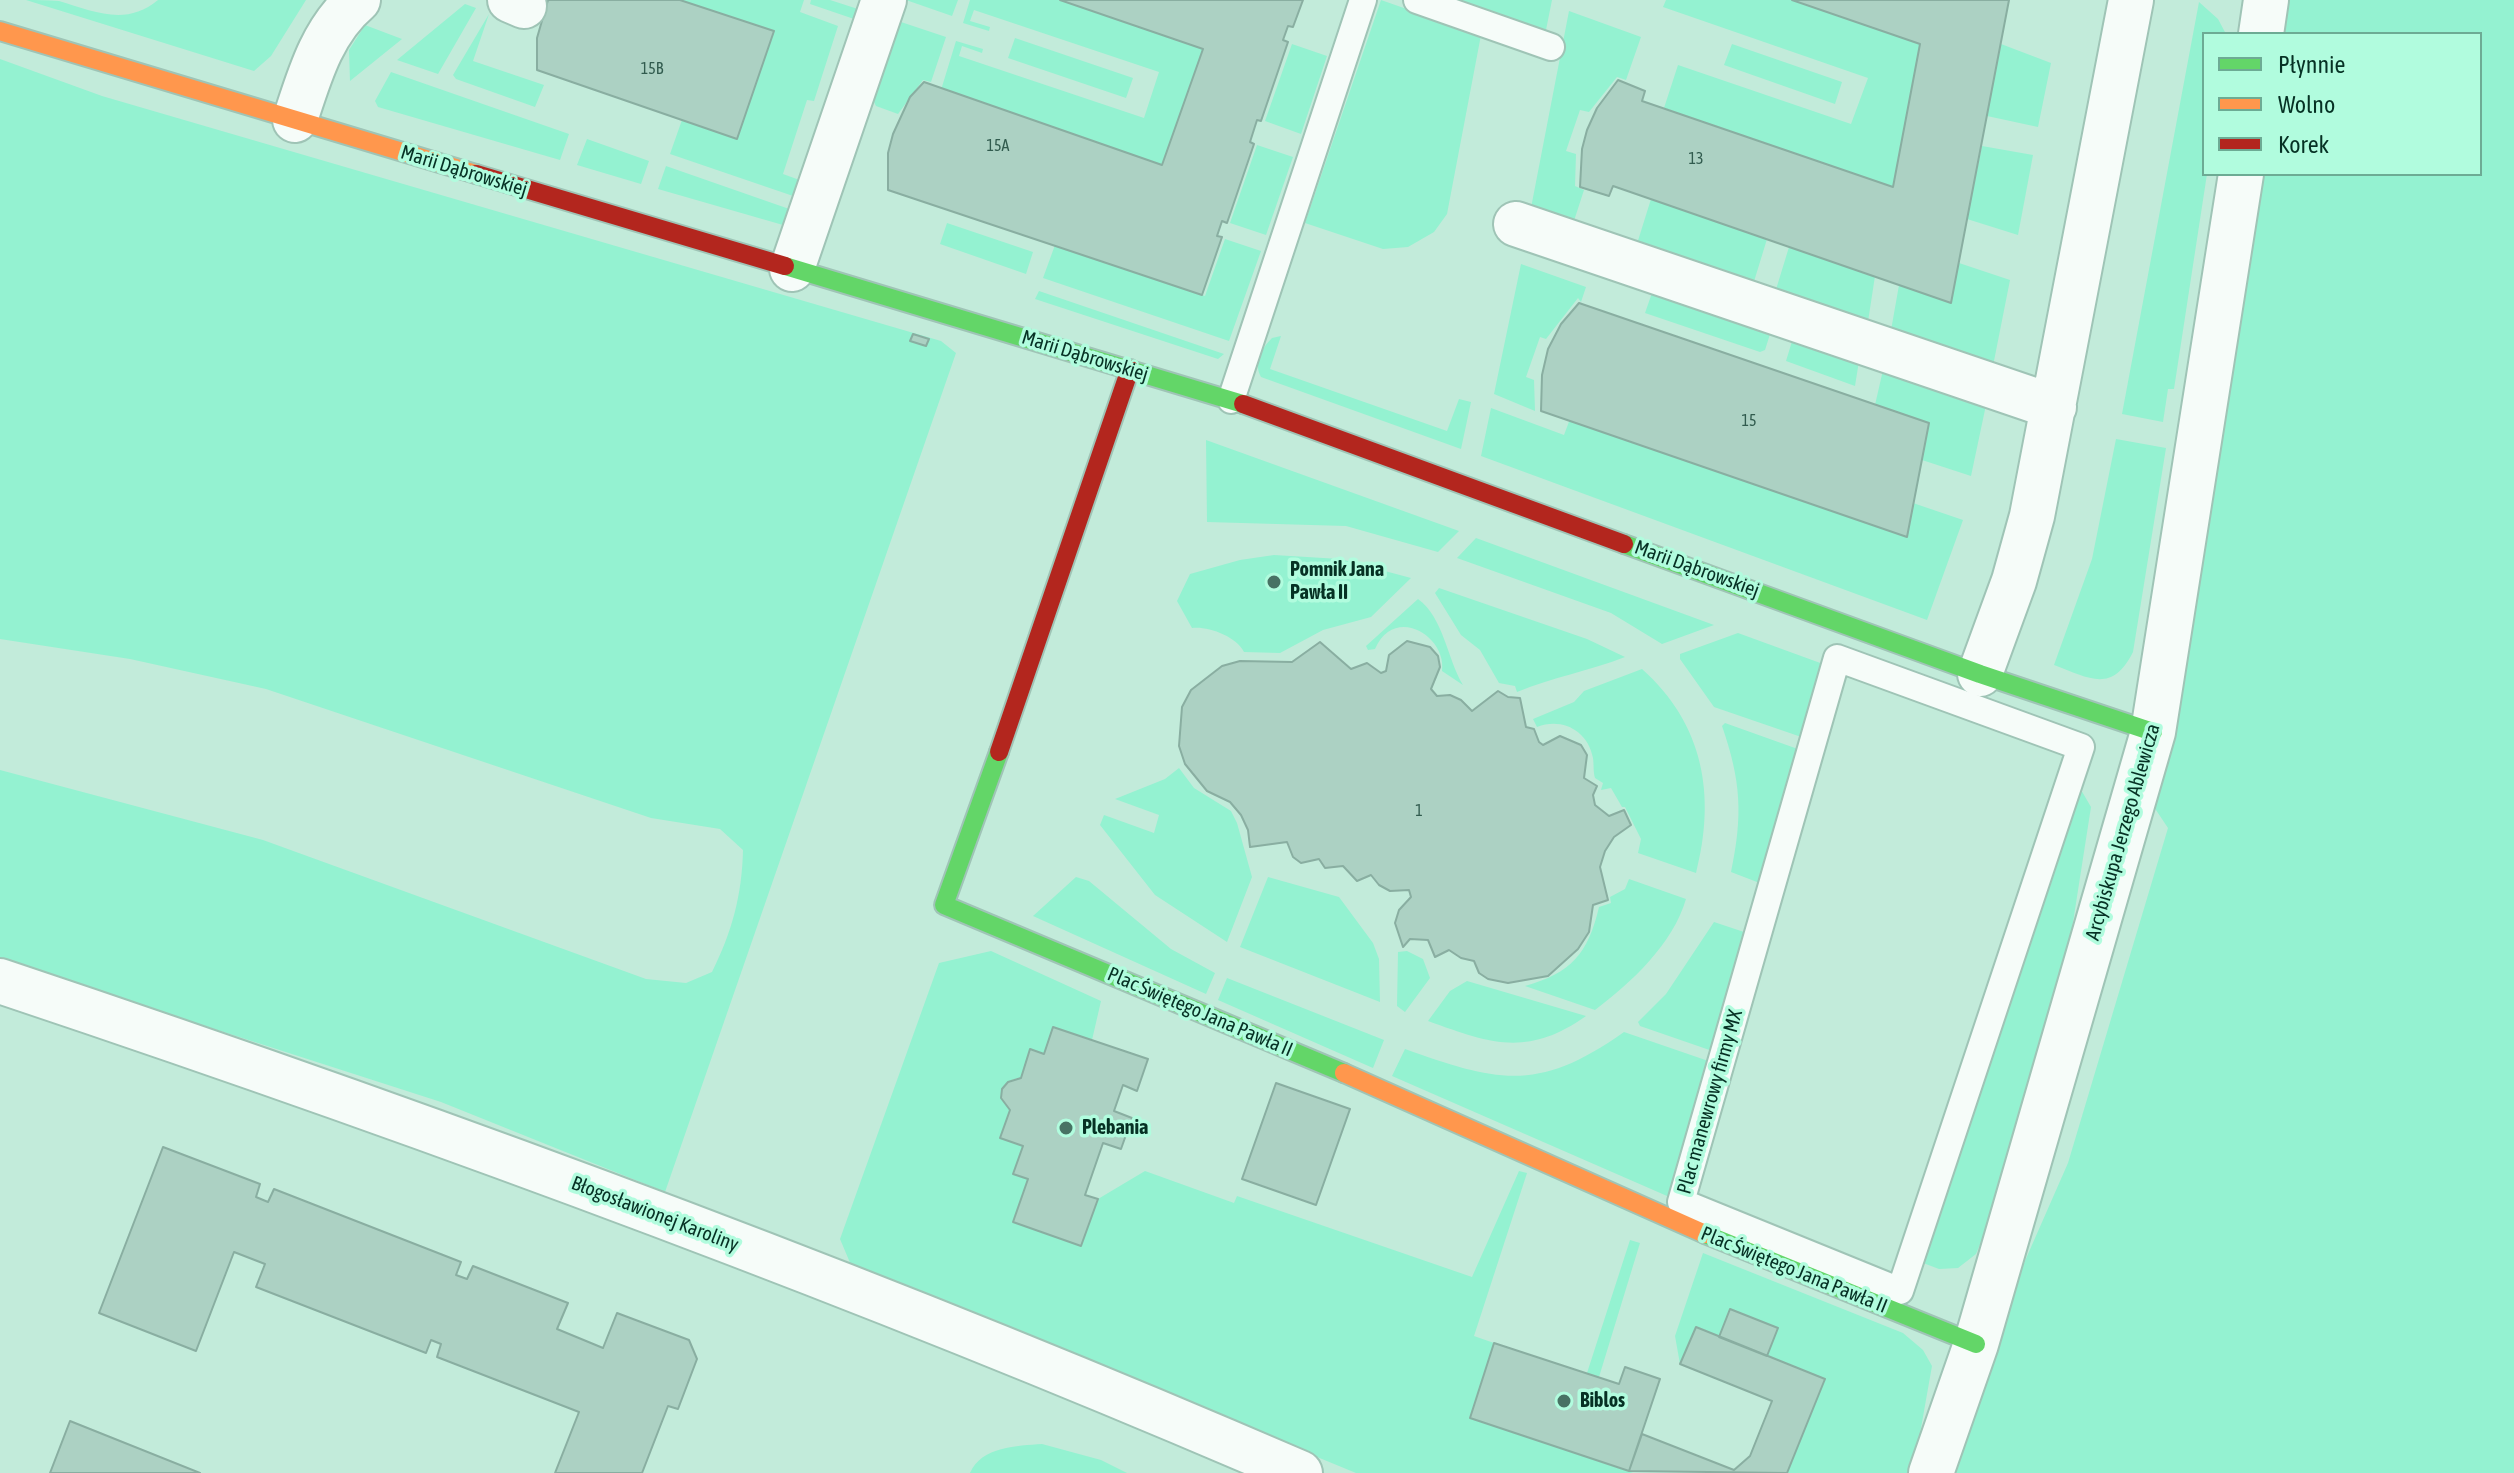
<!DOCTYPE html>
<html>
<head>
<meta charset="utf-8">
<style>
	body { margin:0 }
	#map { position:relative; width:2514px; height:1473px; overflow:hidden; background:#c2ebda; font-family:"Asap Condensed",sans-serif }
	canvas { display:block }
	.legend { position:absolute; left:2202px; top:32px; width:280px; height:144px; box-sizing:border-box; background:#b1fcde; border:2px solid #6dab94; margin:0; padding:10px 14px; list-style:none; font-size:24px; color:#063124 }
	.legend li { display:flex; align-items:center; gap:16px; height:40px }
	.legend b { width:40px; border:2px solid #6dab94 }
</style>
</head>
<body>
<div id="map">
<canvas width="2514" height="1473"></canvas>
<ul class="legend">
<li><b style="height:10px;background:#63d668"></b>Płynnie</li>
<li><b style="height:10px;background:#ff974d"></b>Wolno</li>
<li><b style="height:10px;background:#b3261e"></b>Korek</li>
</ul>
</div>
<script>
const ctx = document.querySelector('canvas').getContext('2d');
ctx.lineJoin = 'round';
function fillPath(path, color) { ctx.fillStyle = color; ctx.fill(path, 'evenodd'); }
function trace(path, color, width, dash) { ctx.strokeStyle = color; ctx.lineWidth = width; ctx.lineCap = dash ? 'butt' : 'round'; ctx.setLineDash(dash || []); ctx.stroke(path); }
function drawText(font, color, halo, rows, align = 'center') {
  ctx.font = font + ' "Asap Condensed",sans-serif'; ctx.lineWidth = 7; ctx.setLineDash([]); ctx.textBaseline = 'middle'; ctx.strokeStyle = halo; ctx.fillStyle = color; for (const [text, x, y, turn = 0] of rows) {
    ctx.save(); ctx.translate(x, y); ctx.rotate((+turn || 0) * Math.PI / 180); ctx.textAlign = isNaN(turn) ? turn : align; if (halo) ctx.strokeText(text, 0, 0); ctx.fillText(text, 0, 0); ctx.restore();
  }
}
const green = new Path2D(`
	M26,0C37,0 48,0 59,1C93,11 126,27 158,0H306L271,56L254,71Z
	M680,0H804L800,12L838,26L814,101L807,100L783,174L805,182L799,198L670,154L683,117L737,138L774,31Z
	M811,0H830L861,10L857,20L810,4Z
	M906,0H958L952,16Z
	M970,0H1060L1203,49L1162,165L941,90L956,41L983,49L982,53L962,46L959,56L1144,118L1159,72L974,10L970,21L990,27L989,31L963,23Z
	M1381,0L1481,35L1447,214L1434,232L1408,247L1383,249L1305,223Z
	M1445,0H1552L1545,35Z
	M1666,0H1792L1920,44L1893,187L1664,108L1678,65L1851,124L1868,78L1663,7Z
	M2285,0H2514V1473H1956L2021,1270L2068,1163L2168,828L2152,804L2182,694L2261,174H2480V34H2280Z
	M2199,2L2218,19L2226,34H2204V174H2207L2174,389H2168L2163,422L2122,414Z
	M465,4L476,8L438,74L397,60Z
	M1569,11L1641,37L1626,80L1617,77L1589,112L1580,110L1566,151L1576,154L1575,186L1584,190L1572,227L1530,213Z
	M489,14L473,61L544,85L535,107L456,79L453,75Z
	M895,20L946,37L931,82L923,80L898,114L876,106L870,94Z
	M365,25L402,39L350,81L349,50Z
	M1015,38L1133,78L1126,98L1008,58Z
	M1292,44L1327,56L1301,134L1265,121Z
	M1732,44L1842,82L1835,104L1724,65Z
	M2001,44L2051,63L2038,127L1987,116Z
	M0,59L102,96L941,341L956,353L665,1192L441,1102L0,960V770L263,840L646,979L686,983L712,972C732,932 742,895 743,850L720,829L651,818L266,689L130,659L0,639Z
	M391,72L569,134L560,160L378,107L375,101Z
	M587,139L649,161L641,184L577,165Z
	M1257,145L1293,157L1266,235L1230,223Z
	M1982,146L2033,155L2018,235L1967,219Z
	M666,166L795,211L783,225L658,189Z
	M1651,199L1767,239L1752,288L1636,247Z
	M947,223L1033,252L1026,274L940,244Z
	M1225,239L1261,251L1229,341L1043,278L1055,245L1205,296Z
	M1789,247L1875,276L1867,328L1774,296Z
	M1959,263L2010,280L1992,371L1890,336L1899,285L1951,302Z
	M1521,264L1586,287L1581,302L1578,298L1546,339L1540,337L1526,377L1534,380L1535,411L1494,394Z
	M1653,290L1771,331L1765,350L1760,352L1645,313Z
	M1039,291L1224,354L1218,359L1035,299Z
	M1281,336L1270,369L1447,431L1459,399L1471,402L1461,449L1261,377C1253,363 1262,348 1272,338Z
	M1793,338L1859,361L1855,386L1786,361Z
	M1883,370L1986,405L1971,476L1922,460L1875,405Z
	M1491,408L1564,435L1570,419L1913,503L1963,520L1927,620L1481,456Z
	M2116,439L2166,448L2133,652C2112,694 2089,678 2054,665L2092,559Z
	M1206,440L1459,531L1438,552L1346,526L1207,522Z
	M1476,538L1714,625L1662,644L1611,613L1457,558Z
	M1274,555L1340,559L1411,578L1371,617L1323,630L1280,653L1244,652C1236,636 1208,626 1192,628L1177,601L1190,574L1240,560Z
	M1439,588L1587,639L1625,657C1589,671 1553,677 1517,692L1515,686L1499,683L1480,650L1461,635L1435,593Z
	M1418,599C1444,618 1447,659 1463,685L1442,671C1447,637 1395,604 1375,649L1368,650L1366,646Z
	M1738,633L1834,668L1813,741L1714,707L1680,659V654Z
	M1642,669C1704,724 1716,796 1696,873L1638,853L1641,839L1625,807H1622L1611,788L1601,790L1603,783L1595,778C1593,771 1594,765 1593,758C1588,730 1561,717 1537,727L1533,719L1574,702L1584,691Z
	M1725,723L1809,753L1770,887L1731,872C1743,815 1741,781 1722,726Z
	M1179,768L1194,788L1231,811L1237,823L1252,877L1227,942L1155,895L1100,825L1104,815L1154,833L1159,815L1115,799L1165,779Z
	M2077,783L2091,807L2069,948L1996,1206L1976,1254L1958,1268L1939,1269L1918,1261Z
	M1076,877L1089,881L1171,949L1215,973L1206,994L1033,916Z
	M1268,877L1339,897L1373,943L1379,959L1380,1002L1240,947Z
	M1629,879L1686,899C1673,944 1631,983 1595,1010L1525,986C1571,973 1588,954 1599,907L1611,903L1610,897L1625,889Z
	M1714,922L1756,936L1724,1055L1640,1026L1638,1022L1666,994Z
	M991,951L1101,1001L1092,1040L1053,1027L1044,1054L1030,1049L1021,1078C1008,1079 1003,1085 1001,1098L1010,1110L1000,1138L1023,1146L1013,1174L1028,1179L1013,1222L1081,1246L1098,1199L1145,1171L1234,1203L1237,1196L1472,1277L1519,1171L1527,1173L1474,1336L1494,1343L1471,1418L1633,1473H1356L851,1265L840,1239L939,963Z
	M1407,951L1423,959L1430,978L1405,1012L1397,1006L1398,952Z
	M1227,978L1384,1040L1373,1068L1218,1000Z
	M1467,981L1586,1016C1527,1058 1489,1043 1428,1021L1450,991Z
	M1624,1032L1720,1065L1681,1202L1894,1295L1392,1076L1405,1049C1498,1082 1538,1093 1624,1032Z
	M1630,1240L1640,1243L1599,1377L1587,1373Z
	M1703,1253L1903,1333L1923,1350L1932,1366L1913,1473H1787L1825,1379L1696,1328L1680,1364L1675,1336Z
	M1042,1444L1101,1460L1127,1473H970C982,1446 1017,1446 1042,1444Z`);
const building = new Path2D(`
	M548,0H680L774,31L737,139L537,70V38Z
	M1060,0H1303L1293,27L1288,26L1283,40L1288,42L1261,121L1257,120L1250,142L1254,144L1227,223L1222,221L1217,236L1222,237L1202,295L888,190V153L893,134L910,97L924,82L1162,165L1203,49Z
	M1792,0H2009L1951,303L1613,186L1609,196L1580,187L1582,149L1587,130L1597,108L1618,80L1645,91L1642,101L1893,187L1920,44Z
	M1579,303L1929,423L1907,537L1541,411L1542,375L1548,349L1561,324Z
	M913,334L929,339L926,346L910,341Z
	M1407,641L1430,647L1438,656L1440,667L1431,689L1437,696L1450,695L1461,700L1472,711L1498,691L1508,697L1520,698L1526,727L1534,729L1539,742L1543,745L1560,736L1581,745L1587,755L1584,778L1597,786L1593,795L1595,805L1609,816L1624,810L1631,825L1614,837L1605,851L1600,867L1608,900L1593,905L1589,932L1578,949L1548,976L1508,983L1488,979L1479,973L1474,961L1461,958L1449,950L1435,957L1428,940L1410,939L1403,947L1395,923L1399,910L1411,897L1409,890L1390,891L1379,885L1371,875L1357,881L1343,866L1325,868L1319,859L1301,863L1293,857L1287,842L1250,847L1248,830L1241,815L1230,802L1207,791L1185,764L1179,746L1182,707L1191,690L1222,666L1240,661L1292,662L1320,642L1351,669L1367,663L1381,673L1386,671L1389,655Z
	M1053,1027L1148,1059L1137,1091L1123,1085L1114,1111L1132,1118L1121,1149L1103,1143L1085,1195L1098,1199L1081,1246L1013,1222L1028,1179L1013,1174L1023,1146L1000,1138L1010,1110L1001,1098L1002,1089L1008,1082L1021,1078L1030,1049L1044,1054Z
	M1276,1083L1350,1109L1316,1205L1242,1179Z
	M163,1147L260,1184L256,1197L268,1202L274,1189L461,1262L456,1275L467,1279L473,1266L568,1303L557,1329L603,1348L617,1313L689,1340L697,1359L678,1409L668,1406L642,1473H555L579,1412L437,1357L441,1344L431,1340L426,1353L256,1287L265,1264L234,1252L196,1351L99,1313Z
	M1730,1309L1778,1328L1767,1356L1719,1337Z
	M1696,1327L1825,1379L1787,1473L1629,1471L1642,1434L1734,1470L1750,1456L1772,1401L1680,1364Z
	M1494,1343L1619,1384L1625,1367L1660,1379L1629,1471L1470,1418Z
	M70,1421L200,1473H50Z`);
const lane = new Path2D(`
	M1417,0L1551,47
	M1231,400L1363,0
	M1837,658L2081,747L1900,1291L1681,1202Z`);
const street = new Path2D(`
	M510,0L524,6
	M2261,34L2266,0
	M295,120C309,77 322,30 358,0
	M1516,224L2054,407
	M792,269L884,0
	M1980,674L2014,581L2032,516L2131,0
	M0,981C440,1128 875,1289 1300,1473
	M1931,1473L1976,1344L2153,732L2241,174`);
const fast = new Path2D(`
	M785,266L1243,404
	M1624,544L1980,674L2153,732
	M999,752L944,905L1344,1073
	M1705,1234L1976,1344`);
const slow = new Path2D(`
	M0,31L476,174
	M1344,1073L1705,1234`);
const jam = new Path2D(`
	M476,174L785,266
	M1243,404L1624,544
	M999,752L1130,369`);
const markers = [
	[1274,582,8,"#487264"],
	[1066,1128,8,"#487264"],
	[1564,1401,8,"#487264"]
];
const numberNames = [
	["15B",652,69],
	["15A",998,146],
	["13",1696,159],
	["15",1749,421],
	["1",1419,811]
];
const streetNames = [
	["Marii Dąbrowskiej",464,171,17],
	["Marii Dąbrowskiej",1085,356,17],
	["Marii Dąbrowskiej",1697,569,20],
	["Arcybiskupa Jerzego Ablewicza",2123,832,-74],
	["Plac Świętego Jana Pawła II",1200,1012,23],
	["Plac manewrowy firmy MX",1710,1102,-74],
	["Błogosławionej Karoliny",655,1214,21],
	["Plac Świętego Jana Pawła II",1794,1270,22]
];
const poiNames = [
	["Pomnik Jana",1290,570],
	["Pawła II",1290,593],
	["Plebania",1082,1128],
	["Biblos",1580,1401]
];
fillPath(green, '#94f2d1');
fillPath(building, '#acd1c3');
trace(building, '#89aea1', 2);
trace(lane, '#9fc4b6', 30);
trace(street, '#9fc4b6', 48);
trace(fast, '#9fc4b6', 22);
trace(slow, '#9fc4b6', 22);
trace(jam, '#9fc4b6', 22);
trace(lane, '#f6fcf9', 26);
trace(street, '#f6fcf9', 44);
trace(fast, '#63d668', 18);
trace(slow, '#ff974d', 18);
trace(jam, '#b3261e', 18);
for (const [x, y, r, color] of markers) { const dot = new Path2D(); dot.arc(x, y, r, 0, 2 * Math.PI); ctx.fillStyle = color; ctx.fill(dot); trace(dot, '#b1fcde', 3); }
drawText('16px', '#315b4e', null, numberNames);
drawText('20px', '#063124', '#b1fcde', streetNames);
drawText('bold 20px', '#063124', '#b1fcde', poiNames, 'left');
</script>
</body>
</html>
